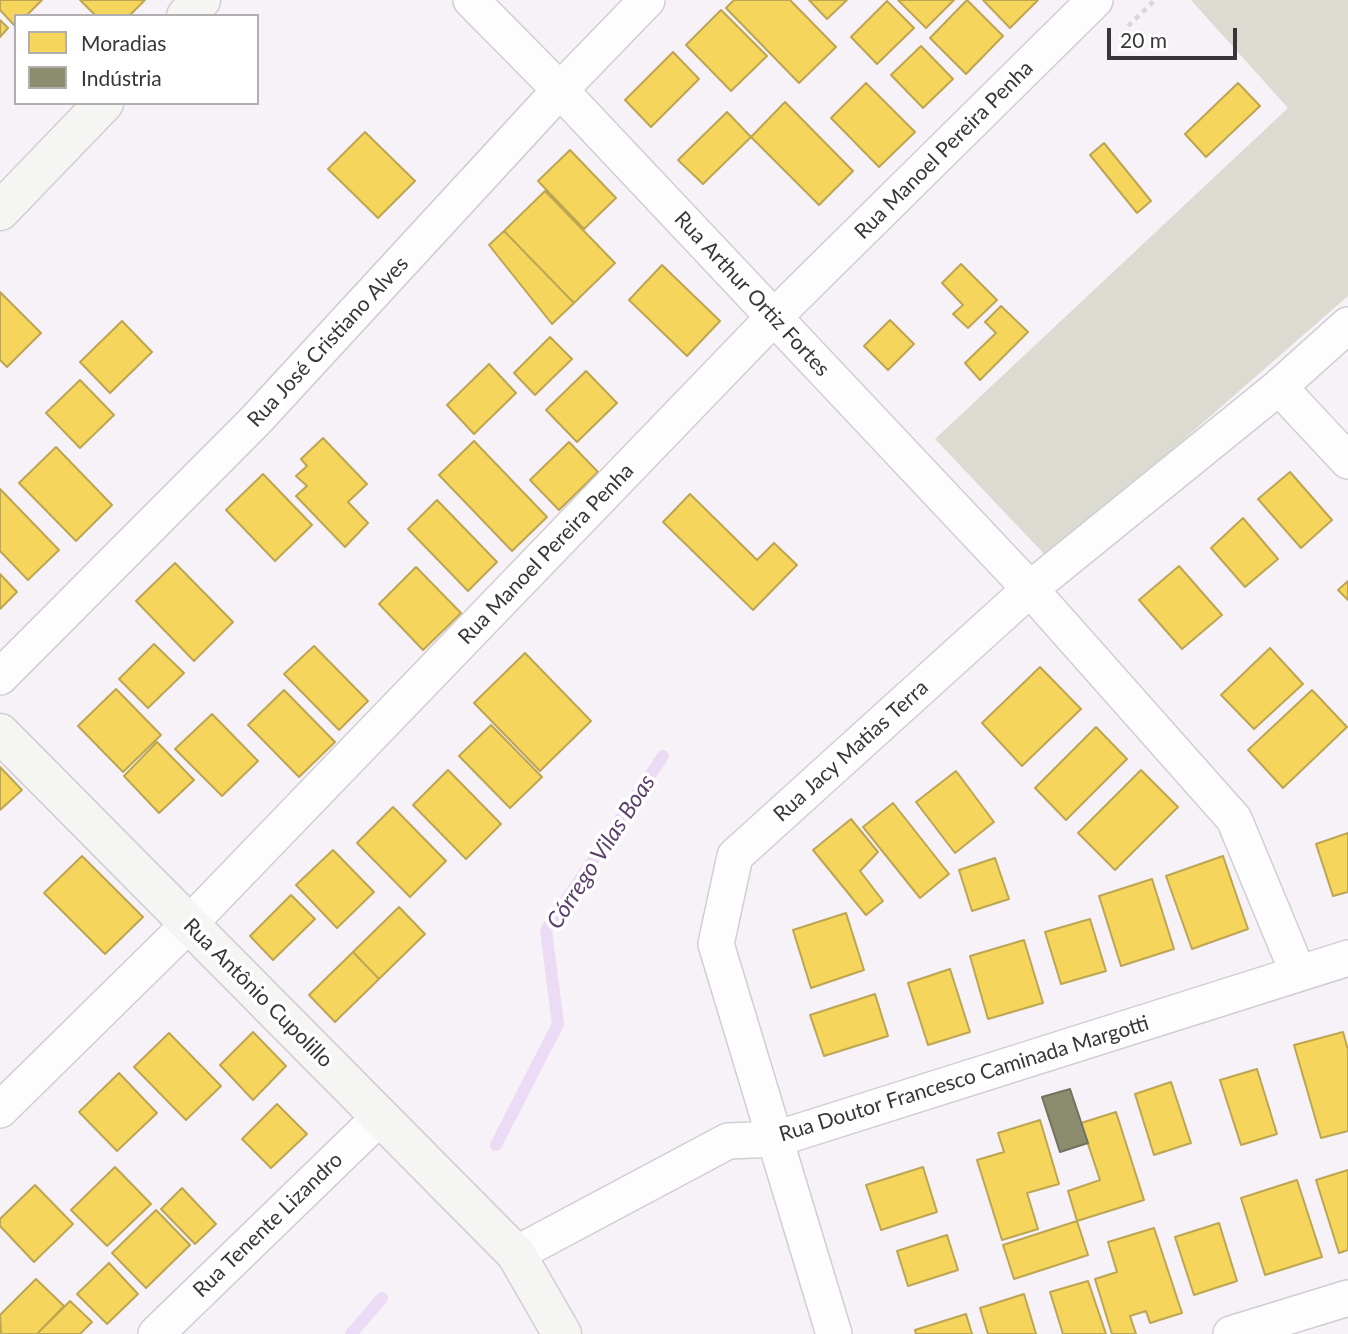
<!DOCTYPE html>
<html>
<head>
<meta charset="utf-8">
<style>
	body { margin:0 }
	#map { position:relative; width:1348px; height:1334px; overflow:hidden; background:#f6f2f8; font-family:Lato,sans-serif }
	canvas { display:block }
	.legend { position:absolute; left:14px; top:14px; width:245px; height:91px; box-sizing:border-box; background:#fff; border:2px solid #b0aeb0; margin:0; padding:9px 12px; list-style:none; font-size:21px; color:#39353a }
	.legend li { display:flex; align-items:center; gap:14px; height:35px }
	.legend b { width:35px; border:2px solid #b0aeb0 }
	.scale { position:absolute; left:1107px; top:28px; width:130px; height:32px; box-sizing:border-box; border:4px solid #39353a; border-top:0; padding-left:9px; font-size:21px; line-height:24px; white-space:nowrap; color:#39353a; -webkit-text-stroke:5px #fff; paint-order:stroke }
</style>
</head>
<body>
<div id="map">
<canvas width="1348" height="1334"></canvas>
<ul class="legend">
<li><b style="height:19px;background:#f6d55c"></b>Moradias</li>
<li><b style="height:19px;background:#8c8c6e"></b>Indústria</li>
</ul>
<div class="scale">20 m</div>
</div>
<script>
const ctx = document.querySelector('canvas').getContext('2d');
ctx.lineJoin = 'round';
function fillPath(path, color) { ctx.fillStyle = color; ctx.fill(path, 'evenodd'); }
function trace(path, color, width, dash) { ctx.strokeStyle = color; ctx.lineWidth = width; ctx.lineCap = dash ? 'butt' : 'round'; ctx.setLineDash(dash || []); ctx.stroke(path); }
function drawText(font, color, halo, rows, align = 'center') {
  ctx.font = font + ' Lato,sans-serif'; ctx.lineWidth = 7; ctx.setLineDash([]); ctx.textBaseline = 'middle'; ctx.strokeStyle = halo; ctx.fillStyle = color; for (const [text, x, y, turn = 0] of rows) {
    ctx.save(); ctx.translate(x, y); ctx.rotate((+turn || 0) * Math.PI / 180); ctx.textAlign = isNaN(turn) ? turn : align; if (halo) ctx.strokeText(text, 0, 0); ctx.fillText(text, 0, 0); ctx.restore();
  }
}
const green = new Path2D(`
	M1191,0H1348V296L1048,558L935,439L1288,108Z`);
const homes = new Path2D(`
	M0,0H42L26,16H16L15,26L0,10Z
	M80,0H145L129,16H96Z
	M734,0H790L836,47L799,83L726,8Z
	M809,0H847L827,19Z
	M898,0H954L926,28Z
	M967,0L1003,36L966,74L930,38Z
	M983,0H1038L1010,28Z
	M887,1L914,28L877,64L851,37Z
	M721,10L767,56L731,91L686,45Z
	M0,20L8,28L0,37Z
	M921,46L953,79L923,108L891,75Z
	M673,52L699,79L651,127L625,100Z
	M866,83L915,132L879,167L831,118Z
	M1238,83L1260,106L1206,157L1185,134Z
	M785,102L853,171L819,205L751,137Z
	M727,112L751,137L703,184L678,160Z
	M365,132L415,181L378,218L328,169Z
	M1104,143L1151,201L1137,213L1090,155Z
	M570,150L616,198L584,229L538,181Z
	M545,191L615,263L574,303L504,231Z
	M504,231L574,303L552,324L489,245Z
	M961,264L997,300L968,328L953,314L963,305L942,283Z
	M662,265L720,321L687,356L629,300Z
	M0,292L41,333L7,367L0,360Z
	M1001,306L1028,332L980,380L965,363L996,333L985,322Z
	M890,320L914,344L888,370L864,346Z
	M122,321L152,352L110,393L80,362Z
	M550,337L572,359L535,395L514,373Z
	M489,364L516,393L474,434L447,405Z
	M586,371L617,403L577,442L546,410Z
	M80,380L114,415L80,448L46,413Z
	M323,438L367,484L348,502L368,523L345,547L296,496L307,486L296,476L307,466L301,459Z
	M474,441L547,517L512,551L439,475Z
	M569,442L598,472L559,510L530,480Z
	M56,447L112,505L76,541L19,483Z
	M1290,472L1332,520L1301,548L1258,499Z
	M263,474L312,525L275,561L226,510Z
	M0,489L59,550L28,580L0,551Z
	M690,494L757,560L774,543L797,565L753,610L663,522Z
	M437,500L497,562L468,591L408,529Z
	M1243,518L1278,559L1245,587L1211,548Z
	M175,563L233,622L194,661L136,601Z
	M1179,566L1222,615L1182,649L1139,600Z
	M416,567L461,613L423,650L379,604Z
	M0,574L17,592L0,609Z
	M1348,581V600L1338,590Z
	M154,644L184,673L148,708L119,679Z
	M314,646L368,701L339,730L284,674Z
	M1270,648L1303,684L1254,729L1221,695Z
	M525,653L591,721L540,771L474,703Z
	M1040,667L1081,709L1022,766L982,723Z
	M116,689L161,735L123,772L78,726Z
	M284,690L335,742L299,777L248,725Z
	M1312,690L1347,727L1283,788L1248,750Z
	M212,714L258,761L222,796L175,749Z
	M491,725L542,777L510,808L459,756Z
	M1096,727L1127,759L1066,820L1035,788Z
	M157,742L194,780L159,813L124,776Z
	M0,767L22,790L0,810Z
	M448,770L501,824L466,859L413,805Z
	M1141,770L1178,807L1115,870L1078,833Z
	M956,771L994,822L955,853L916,802Z
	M893,803L949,874L920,898L863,827Z
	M393,807L446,861L410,897L357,843Z
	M851,819L878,852L860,871L883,901L866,915L813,850Z
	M1348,833V892L1333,896L1316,844Z
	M333,850L374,892L337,928L296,885Z
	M82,856L143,917L105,954L44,893Z
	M1223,856L1248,929L1192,949L1166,876Z
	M995,858L1009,899L972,911L959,870Z
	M1152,879L1174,949L1121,966L1099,896Z
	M291,895L315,919L273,960L250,936Z
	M399,907L425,934L379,979L353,952Z
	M846,913L864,970L811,988L793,930Z
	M1090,919L1106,971L1061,984L1045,932Z
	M1024,940L1043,1003L988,1019L970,956Z
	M353,952L379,979L335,1022L309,995Z
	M950,969L970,1032L928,1045L908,983Z
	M875,994L888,1036L824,1056L810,1015Z
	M253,1032L286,1066L253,1100L220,1065Z
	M1343,1032L1348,1050V1131L1321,1138L1294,1045Z
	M169,1033L221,1086L186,1120L134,1067Z
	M1257,1069L1277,1134L1241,1145L1220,1080Z
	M119,1073L157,1113L117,1151L79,1112Z
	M1171,1082L1191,1143L1154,1155L1135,1094Z
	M277,1104L307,1134L271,1168L242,1139Z
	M1116,1112L1144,1200L1077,1221L1068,1191L1100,1180L1081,1123Z
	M1040,1120L1059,1184L1027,1193L1038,1229L1002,1240L977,1160L1004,1152L998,1133Z
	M115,1167L151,1204L107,1246L71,1210Z
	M923,1167L937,1212L881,1230L866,1185Z
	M1348,1170V1250L1339,1253L1316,1180Z
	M1297,1180L1322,1257L1265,1275L1241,1198Z
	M35,1185L73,1224L34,1262L0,1226V1219Z
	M182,1188L216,1224L195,1244L161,1209Z
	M156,1210L190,1245L146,1288L112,1253Z
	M1077,1221L1088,1255L1014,1279L1003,1245Z
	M1219,1223L1237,1281L1194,1295L1175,1237Z
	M1154,1228L1182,1313L1150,1323L1146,1311L1130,1316L1136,1334H1112L1095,1279L1117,1272L1108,1242Z
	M947,1235L958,1270L908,1286L897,1251Z
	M109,1263L138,1294L107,1324L77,1294Z
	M36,1279L64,1306L37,1334H1L0,1315Z
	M1088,1281L1106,1334H1063L1050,1292Z
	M1024,1294L1036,1334H988L980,1308Z
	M70,1301L92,1322L80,1334H37Z
	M966,1314L972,1334H916L915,1330Z`);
const industry = new Path2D(`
	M1070,1089L1088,1143L1060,1152L1042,1097Z`);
const stream = new Path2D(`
	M496,1145L558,1024L546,930L663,756
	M351,1334L382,1298`);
const path = new Path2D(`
	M1128,26L1155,0`);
const street = new Path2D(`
	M471,0L560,90L1030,589L1234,819L1298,973
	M1279,387L1348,461
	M0,677L255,421L560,90L647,0
	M0,1110L189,924L774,317L1095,0
	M516,1254L728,1141L776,1139L1348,958
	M156,1334L381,1116
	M834,1334L716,944L735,856L1030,589L1279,387L1348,325
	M1231,1334L1348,1298`);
const secondary = new Path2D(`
	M186,16L201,0
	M0,211L104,103
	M0,733L516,1254L562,1334`);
const streetNames = [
	["Rua Manoel Pereira Penha",944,150,-45],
	["Rua Arthur Ortiz Fortes",752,294,47],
	["Rua José Cristiano Alves",328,342,-47],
	["Rua Manoel Pereira Penha",546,554,-46],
	["Rua Jacy Matias Terra",851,751,-42],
	["Rua Antônio Cupolillo",258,993,45],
	["Rua Doutor Francesco Caminada Margotti",964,1079,-17],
	["Rua Tenente Lizandro",268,1225,-44]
];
const waterNames = [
	["Córrego Vilas Boas",601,852,-57]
];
fillPath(green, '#dcdbd1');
fillPath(homes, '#f6d55c');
trace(homes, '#bda552', 2);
fillPath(industry, '#8c8c6e');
trace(industry, '#73725e', 2);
trace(stream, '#ebdbf4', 12);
trace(street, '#d1ced3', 38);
trace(secondary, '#d1ced3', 41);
trace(path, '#d7d6d8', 4.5, [5, 5]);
trace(street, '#fefdfe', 35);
trace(secondary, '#f5f5f3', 38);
drawText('21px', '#39353a', '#fff', streetNames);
drawText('italic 23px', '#5c3e6a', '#fff', waterNames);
</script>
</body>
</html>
